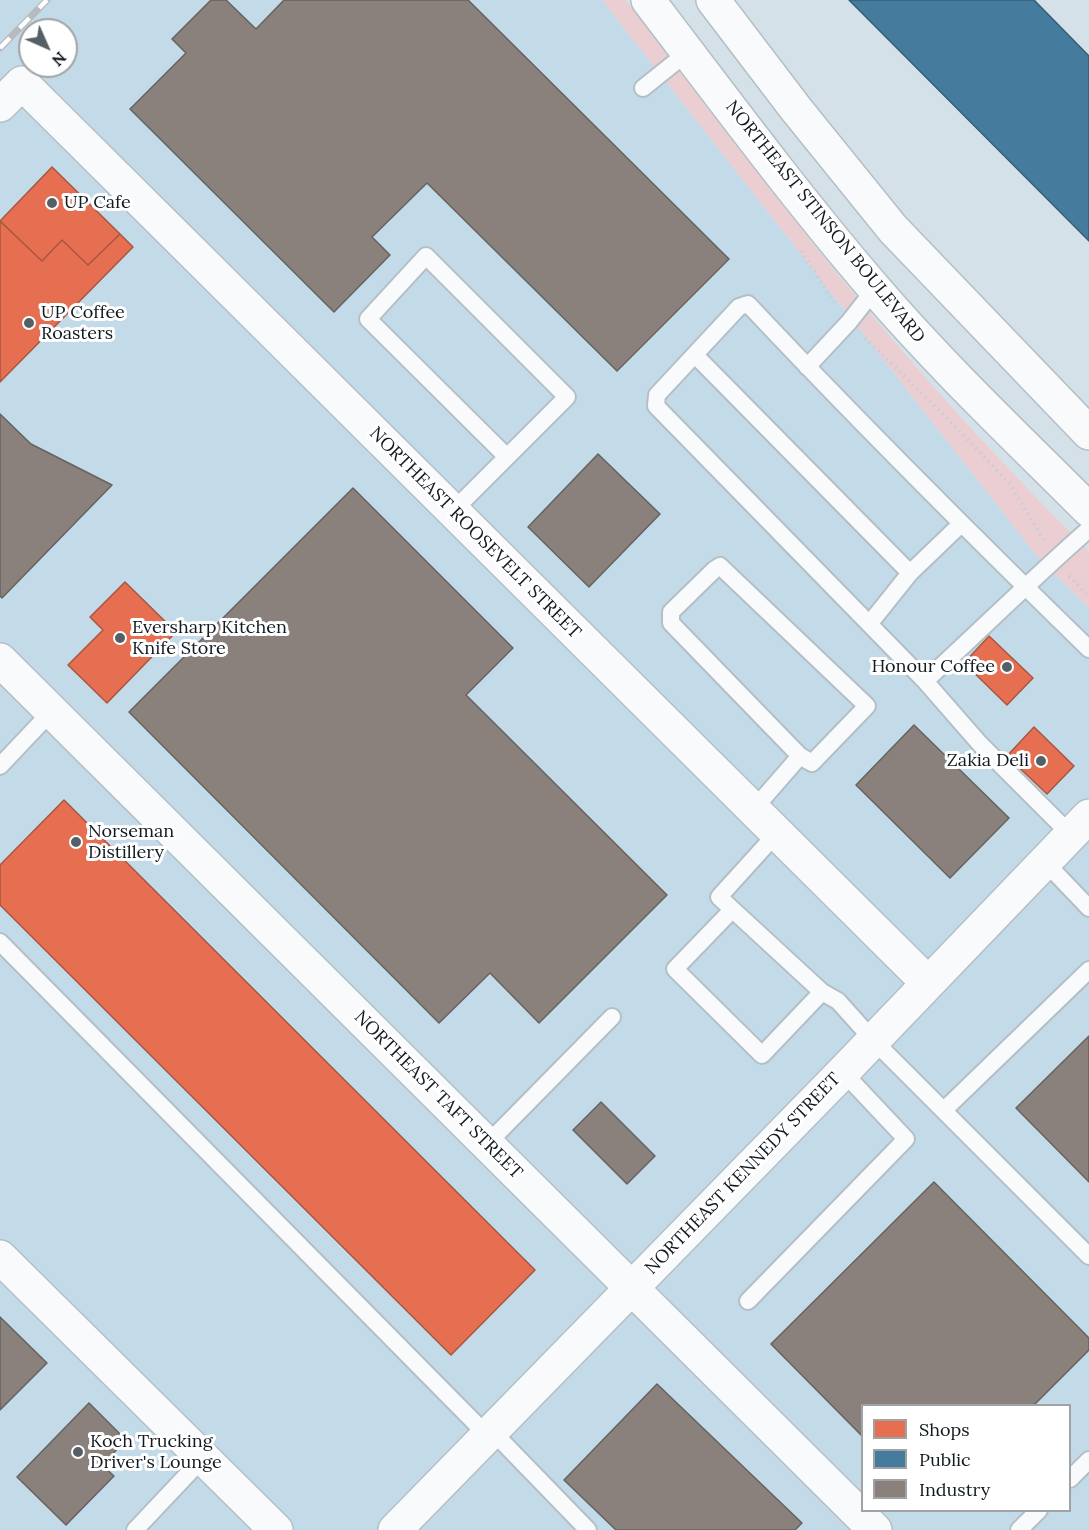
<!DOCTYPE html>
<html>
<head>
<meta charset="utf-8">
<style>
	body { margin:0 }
	#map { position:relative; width:1089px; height:1530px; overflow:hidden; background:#d4e1e9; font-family:Lora,serif }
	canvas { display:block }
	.legend { position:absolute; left:861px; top:1404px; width:210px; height:108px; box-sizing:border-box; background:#fff; border:2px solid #a0a3a5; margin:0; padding:8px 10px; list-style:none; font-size:18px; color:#111a1f }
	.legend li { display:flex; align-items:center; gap:12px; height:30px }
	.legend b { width:30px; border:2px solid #a0a3a5 }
	.north { position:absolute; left:18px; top:18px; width:60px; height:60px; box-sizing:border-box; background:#fff; border:2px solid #a0a3a5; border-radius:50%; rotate:135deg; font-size:16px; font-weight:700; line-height:24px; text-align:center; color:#111a1f }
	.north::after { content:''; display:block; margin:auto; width:21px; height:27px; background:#556066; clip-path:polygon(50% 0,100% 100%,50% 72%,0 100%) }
</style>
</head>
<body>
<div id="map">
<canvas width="1089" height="1530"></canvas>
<ul class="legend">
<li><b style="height:16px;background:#e76f51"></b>Shops</li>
<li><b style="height:16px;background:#457b9d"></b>Public</li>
<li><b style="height:16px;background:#8a817c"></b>Industry</li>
</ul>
<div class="north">N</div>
</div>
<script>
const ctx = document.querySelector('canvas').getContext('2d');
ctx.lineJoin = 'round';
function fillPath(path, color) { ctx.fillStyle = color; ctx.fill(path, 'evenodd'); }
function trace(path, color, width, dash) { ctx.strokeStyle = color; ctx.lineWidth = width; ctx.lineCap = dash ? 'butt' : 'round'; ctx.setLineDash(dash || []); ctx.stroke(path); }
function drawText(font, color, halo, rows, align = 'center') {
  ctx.font = font + ' Lora,serif'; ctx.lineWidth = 6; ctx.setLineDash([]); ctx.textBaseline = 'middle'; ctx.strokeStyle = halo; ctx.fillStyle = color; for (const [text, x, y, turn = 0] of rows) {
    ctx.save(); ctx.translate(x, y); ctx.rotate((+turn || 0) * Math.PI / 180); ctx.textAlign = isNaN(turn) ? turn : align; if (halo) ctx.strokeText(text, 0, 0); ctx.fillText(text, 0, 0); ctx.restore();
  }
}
const built = new Path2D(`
	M0,0H602L1037,556L1089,608V1530H0ZM30,30H66V66H30ZM862,1406H1070V1510H862Z`);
const green = new Path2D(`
	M602,0H626C697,92 766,186 839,276C918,372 1001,464 1089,551V608L1037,556Z`);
const shops = new Path2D(`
	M52,167L120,234L88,265L62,240L42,261L0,221Z
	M0,221L42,261L62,240L88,265L120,234L133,247L0,382Z
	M125,582L176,632L107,703L68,665L103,630L90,617Z
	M989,636L1033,678L1007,705L964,663Z
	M1034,727L1074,766L1047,794L1007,756Z
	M64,800L535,1270L451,1355L0,905V865Z`);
const public = new Path2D(`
	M849,0H1034L1089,56V241Z`);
const industry = new Path2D(`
	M211,0H226L256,29L284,0H468L729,259L617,371L427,183L372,237L390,255L334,312L130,109L186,53L172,39Z
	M0,414L31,444L112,485L2,598L0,596Z
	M598,454L660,514L589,587L528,527Z
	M353,488L513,648L466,695L667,895L539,1023L490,973L439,1023L129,712Z
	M914,725L1009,818L950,878L856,785Z
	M1089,1036V1182L1016,1108Z
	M601,1102L655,1156L627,1184L573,1130Z
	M934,1182L1089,1338V1350L1033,1406H862V1436L771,1344Z
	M0,1317L47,1363L0,1410Z
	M657,1384L802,1523L795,1530H616L564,1480Z
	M89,1403L126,1440L102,1465L114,1476L66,1525L17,1477Z`);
const path = new Path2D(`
	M801,251L836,305
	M865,338L946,417L1009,483L1044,540
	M1069,576L1089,597`);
const lane = new Path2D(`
	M643,88L688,52
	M695,355L910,573
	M807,367L849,322L875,289
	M453,511L567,397L426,256L368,319L507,457
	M1089,529C1033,578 980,631 925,681L656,406L657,395L739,307L748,304C859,422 973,536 1089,649
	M870,623L910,573L961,524
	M925,681L980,744L1071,835
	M0,766L52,711
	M753,810L800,756L812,763L867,706L720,566L714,570L671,612V623L800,756
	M777,833L719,897L822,992L838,1001L873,1040L1089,1256
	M1045,862L1089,908
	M732,910L675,969L762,1055L822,992
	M0,942L487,1435
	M944,1110L1089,970
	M487,1144L612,1017
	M748,1301L906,1139L843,1072
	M492,1431L588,1530
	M1070,1479L1089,1460
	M135,1530L203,1458
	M1019,1530L1039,1510`);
const street = new Path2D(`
	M0,105L22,83L928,983
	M0,660L875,1530
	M0,1257L276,1530
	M395,1530L843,1072L1089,816`);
const secondary = new Path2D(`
	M648,0C722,97 795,196 875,289C942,367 1017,438 1089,510
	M713,0L796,109L893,229L1089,433`);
const rail = new Path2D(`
	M0,48L47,0`);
const markers = [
	[52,203,6,"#556066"],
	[29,323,6,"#556066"],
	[120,638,6,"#556066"],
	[1007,667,6,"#556066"],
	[1041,761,6,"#556066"],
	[76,842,6,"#556066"],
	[78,1452,6,"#556066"]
];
const poiNames = [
	["UP Cafe",64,203],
	["UP Coffee",41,313],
	["Roasters",41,334],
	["Eversharp Kitchen",132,628],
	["Knife Store",132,649],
	["Honour Coffee",995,667,"right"],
	["Zakia Deli",1029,761,"right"],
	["Norseman",88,832],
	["Distillery",88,853],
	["Koch Trucking",90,1442],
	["Driver's Lounge",90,1463]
];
const streetNames = [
	["NORTHEAST STINSON BOULEVARD",825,222,51],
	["NORTHEAST ROOSEVELT STREET",475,533,45],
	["NORTHEAST TAFT STREET",438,1095,45],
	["NORTHEAST KENNEDY STREET",743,1174,-46]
];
fillPath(built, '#c3dbe9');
fillPath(green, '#ebced2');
fillPath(shops, '#e76f51');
trace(shops, '#a75642', 1.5);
fillPath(public, '#457b9d');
trace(public, '#355e77', 1.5);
fillPath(industry, '#8a817c');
trace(industry, '#666260', 1.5);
trace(lane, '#b4bfc5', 20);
trace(street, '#b4bfc5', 36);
trace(secondary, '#b4bfc5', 36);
trace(path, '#cacdd0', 4, [1.5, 4.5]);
trace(lane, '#f9fafc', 16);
trace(street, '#f9fafc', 33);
trace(secondary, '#f9fafc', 33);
trace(rail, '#b7bbbd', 7);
trace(rail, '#fff', 4.5, [14]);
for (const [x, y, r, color] of markers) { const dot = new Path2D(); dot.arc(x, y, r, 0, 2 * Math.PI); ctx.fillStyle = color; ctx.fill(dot); trace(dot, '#fff', 2); }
drawText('18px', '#111a1f', '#fff', poiNames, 'left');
drawText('18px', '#111a1f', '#fff', streetNames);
</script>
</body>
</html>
